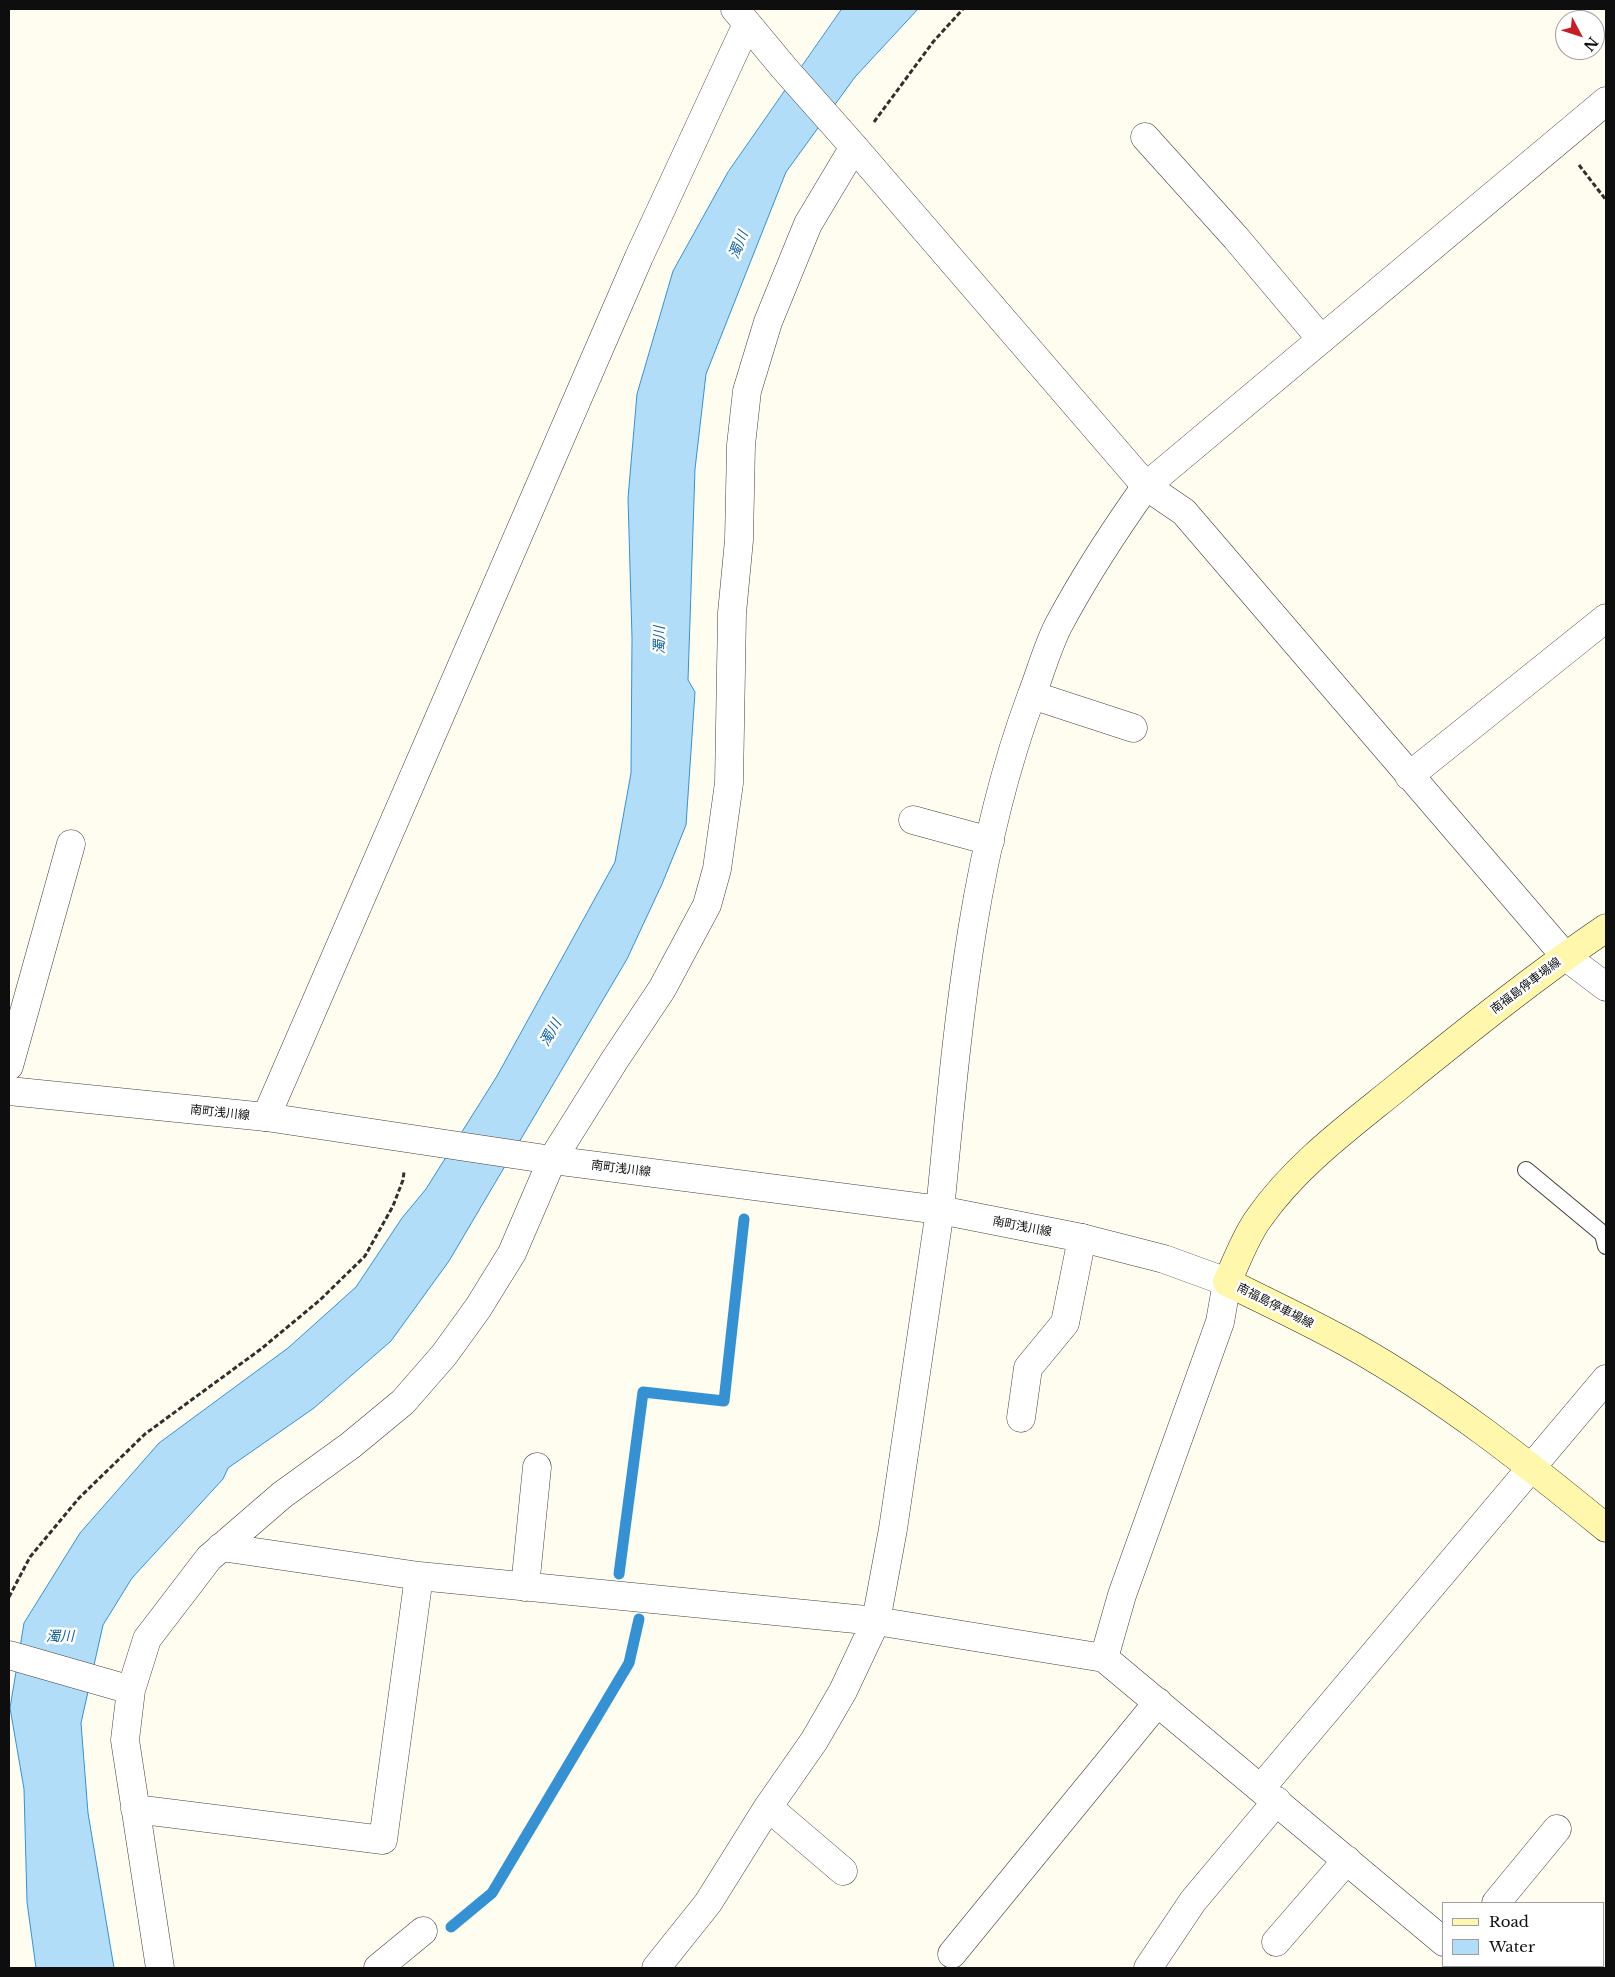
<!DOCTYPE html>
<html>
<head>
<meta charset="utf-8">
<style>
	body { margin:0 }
	#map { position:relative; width:1615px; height:1977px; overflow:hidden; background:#fffcf0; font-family:"Libre Baskerville",serif }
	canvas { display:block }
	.frame { position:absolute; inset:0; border:10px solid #0e0e0e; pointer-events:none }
	.legend { position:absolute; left:1442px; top:1902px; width:162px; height:65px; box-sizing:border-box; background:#fff; border:1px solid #9f9f9f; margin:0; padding:6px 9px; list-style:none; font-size:15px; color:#0e0e0e }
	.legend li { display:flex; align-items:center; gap:10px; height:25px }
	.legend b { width:25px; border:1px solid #9f9f9f }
	.north { position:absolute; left:1555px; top:10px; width:50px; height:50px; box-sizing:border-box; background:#fff; border:1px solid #9f9f9f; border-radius:50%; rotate:130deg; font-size:14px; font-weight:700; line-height:20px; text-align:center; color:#0e0e0e }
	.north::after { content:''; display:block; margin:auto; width:18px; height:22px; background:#c61e24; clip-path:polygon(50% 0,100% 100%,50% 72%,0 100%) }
</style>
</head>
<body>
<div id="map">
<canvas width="1615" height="1977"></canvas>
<div class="frame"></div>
<ul class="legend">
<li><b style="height:6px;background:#fff7ab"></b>Road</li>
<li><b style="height:14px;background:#b1ddf9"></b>Water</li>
</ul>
<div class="north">N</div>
</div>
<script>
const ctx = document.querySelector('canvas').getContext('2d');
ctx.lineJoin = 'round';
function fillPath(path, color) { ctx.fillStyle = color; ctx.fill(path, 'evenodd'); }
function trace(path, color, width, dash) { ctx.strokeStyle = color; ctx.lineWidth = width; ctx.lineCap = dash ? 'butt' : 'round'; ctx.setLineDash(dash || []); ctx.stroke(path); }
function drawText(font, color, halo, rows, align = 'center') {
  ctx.font = font + ' "Libre Baskerville","Noto Sans JP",serif'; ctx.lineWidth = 5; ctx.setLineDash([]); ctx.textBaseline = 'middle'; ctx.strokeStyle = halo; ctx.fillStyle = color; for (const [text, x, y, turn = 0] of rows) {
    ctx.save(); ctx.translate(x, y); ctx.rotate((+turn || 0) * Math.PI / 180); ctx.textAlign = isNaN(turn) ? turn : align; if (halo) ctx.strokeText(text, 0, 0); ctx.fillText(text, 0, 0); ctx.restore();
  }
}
const water = new Path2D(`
	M842,9H918L855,77L786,172L706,374L695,469L688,680L695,692L686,825L662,884L627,959L449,1261L391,1341L314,1408L228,1468L223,1479L132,1578L103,1625L81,1723L88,1813L114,1968H36L27,1902L24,1789L10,1708L24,1623L80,1533L159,1443L288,1348L356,1287L402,1218L426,1189L497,1076L615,862L631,773L632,638L628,498L637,394L673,271L728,172Z`);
const stream = new Path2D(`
	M619,1574L643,1392L724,1401L744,1219
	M451,1927L492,1893L629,1663L639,1619`);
const path = new Path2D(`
	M874,122L933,42L963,9
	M1579,165L1606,200
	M9,1597L30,1557L79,1498L145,1434L261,1349L320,1300L365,1256L393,1206L403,1180L404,1172`);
const service = new Path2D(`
	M1526,1170L1603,1234L1606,1246`);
const minor = new Path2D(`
	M735,9L784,68L854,147L1146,486L1184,512L1565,956L1606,987
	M1145,137L1236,238L1321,339
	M1032,695L1133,728
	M1409,776L1606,618
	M913,820L990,841
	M9,1066L71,844
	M266,1117L639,257L747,24
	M1021,1418L1028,1368L1065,1323L1082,1238
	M221,1547L419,1576L876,1621L1104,1658L1444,1942
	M525,1587L537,1467
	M9,1655L131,1690
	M1104,1658L1122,1595L1220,1322L1227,1282
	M1261,1788L1606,1379
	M768,1807L843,1871
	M135,1809L383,1840L419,1576
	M1496,1903L1557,1829
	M1276,1942L1347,1860
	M952,1954L1158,1702
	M1472,1966L1475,1968
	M160,1968L125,1740L131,1690L147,1639L209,1558L282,1495L351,1445L403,1402L444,1355L478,1308L512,1253L552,1160L614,1061L662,989L707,905L717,869L729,783L732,613L739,540L741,445L747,391L768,322L808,224L854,147
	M378,1968L423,1931
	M656,1968L708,1903L768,1807L814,1741L843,1691L876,1621L893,1529L940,1210
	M1148,1968L1193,1901L1277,1801`);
const tertiary = new Path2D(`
	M9,1091L266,1117L552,1160L940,1210L1082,1238L1164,1259L1227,1282
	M940,1210C957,1038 970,861 1031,697C1040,674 1047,648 1058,626C1084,577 1114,531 1146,486L1606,101`);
const secondary = new Path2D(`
	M1606,928C1534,977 1467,1031 1399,1086C1350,1126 1296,1165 1259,1218C1245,1237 1237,1261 1227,1282C1269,1303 1312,1323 1353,1346C1442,1396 1527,1463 1606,1528`);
const streetNames = [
	["南福島停車場線",1526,986,-37],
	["南町浅川線",220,1113,6],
	["南町浅川線",621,1169,7],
	["南町浅川線",1022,1227,11],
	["南福島停車場線",1275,1306,27]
];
const waterNames = [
	["濁川",739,245,-68],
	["濁川",660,640,-90],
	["濁川",551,1033,-60],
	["濁川",60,1637]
];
fillPath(water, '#b1ddf9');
trace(water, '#3492d4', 1);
trace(stream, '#3492d4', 11);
trace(service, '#414141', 18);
trace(minor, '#414141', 29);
trace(tertiary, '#414141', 29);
trace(secondary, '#303030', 29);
trace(path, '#303030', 3, [5, 2.5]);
trace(service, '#fff', 16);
trace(minor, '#fff', 28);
trace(tertiary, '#fff', 28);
trace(secondary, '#fff7ab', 28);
drawText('12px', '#0e0e0e', '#fff', streetNames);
drawText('italic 14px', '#1063a7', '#fff', waterNames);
</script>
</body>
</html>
